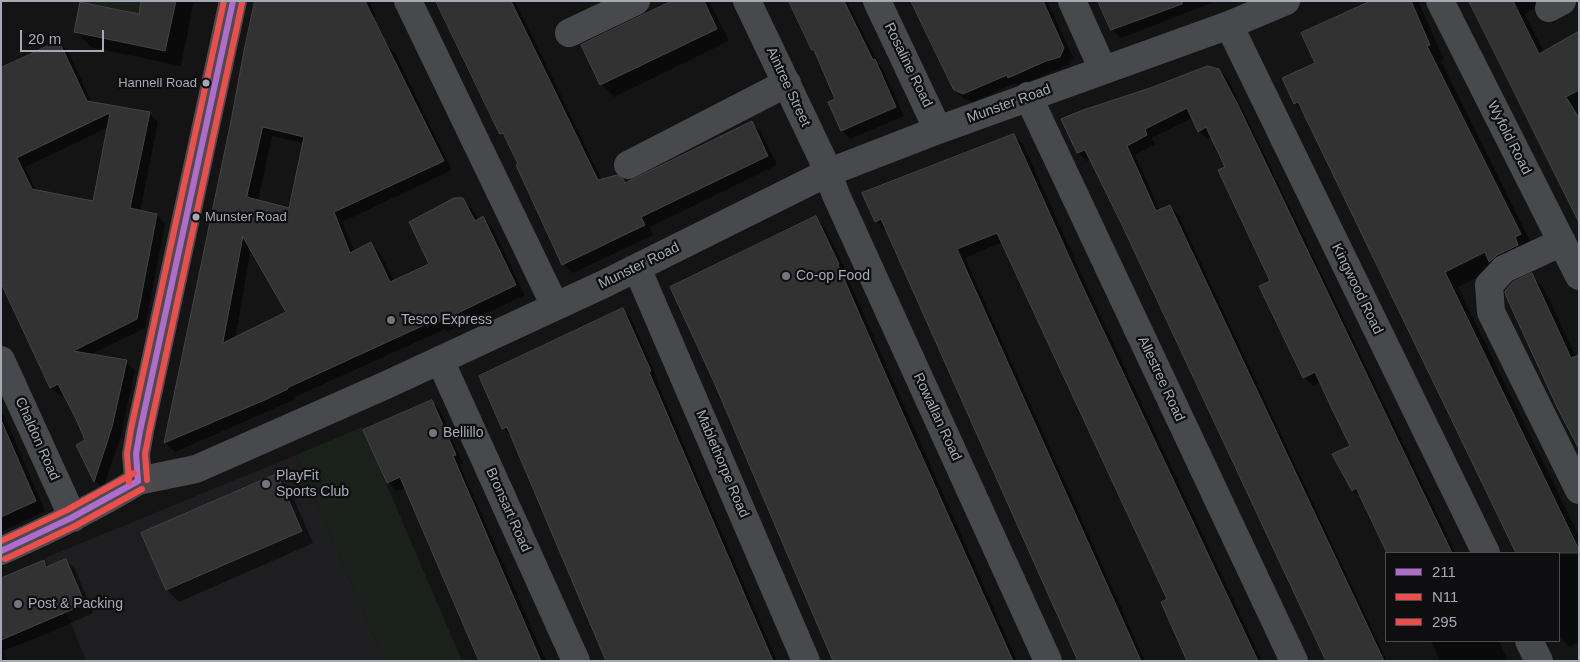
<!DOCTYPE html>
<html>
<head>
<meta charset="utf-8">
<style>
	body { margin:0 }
	#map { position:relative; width:1580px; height:662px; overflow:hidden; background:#141414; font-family:Helvetica,sans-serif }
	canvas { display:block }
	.frame { position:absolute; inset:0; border:2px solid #a5aab5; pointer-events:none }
	.legend { position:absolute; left:1385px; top:552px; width:175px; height:90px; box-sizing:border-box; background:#0e0e10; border:1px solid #4a4c52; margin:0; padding:6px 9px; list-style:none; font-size:15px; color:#a5aab5 }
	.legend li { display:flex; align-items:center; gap:10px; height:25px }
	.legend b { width:25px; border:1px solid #4a4c52 }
	.scale { position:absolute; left:20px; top:30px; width:84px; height:22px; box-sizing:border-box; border:2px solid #a5aab5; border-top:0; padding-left:6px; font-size:15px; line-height:18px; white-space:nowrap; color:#a5aab5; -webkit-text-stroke:4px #0e0e10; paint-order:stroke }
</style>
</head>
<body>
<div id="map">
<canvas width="1580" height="662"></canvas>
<div class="frame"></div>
<ul class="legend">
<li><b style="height:6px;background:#b06ccc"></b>211</li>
<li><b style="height:6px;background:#ec4f4b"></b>N11</li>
<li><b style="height:6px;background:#ec4f4b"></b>295</li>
</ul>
<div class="scale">20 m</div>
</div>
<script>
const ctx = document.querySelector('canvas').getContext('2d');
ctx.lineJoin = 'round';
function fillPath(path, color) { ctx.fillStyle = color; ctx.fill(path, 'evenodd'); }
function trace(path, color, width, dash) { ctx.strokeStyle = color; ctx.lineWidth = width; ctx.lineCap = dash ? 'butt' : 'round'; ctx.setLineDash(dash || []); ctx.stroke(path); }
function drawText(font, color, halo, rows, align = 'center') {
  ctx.font = font + ' Helvetica,sans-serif'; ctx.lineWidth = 4.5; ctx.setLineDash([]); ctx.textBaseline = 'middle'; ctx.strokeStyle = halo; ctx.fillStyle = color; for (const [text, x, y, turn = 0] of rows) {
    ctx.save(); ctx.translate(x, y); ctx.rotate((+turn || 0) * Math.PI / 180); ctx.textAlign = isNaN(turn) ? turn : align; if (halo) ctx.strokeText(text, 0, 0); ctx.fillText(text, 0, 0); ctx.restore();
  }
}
const built = new Path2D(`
	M296,455L385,661H86L45,558Z`);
const green = new Path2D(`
	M80,1H141L139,14Z
	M362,427L462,661H385L296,455Z`);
const shadow = new Path2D(`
	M143,1H194L181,66L91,47L75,31L140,16Z
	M256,1H369L376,16L361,23L395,53L452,170L342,222L355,252L371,244L380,253L394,281L430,265L463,199L472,209L479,220L483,218L492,227L525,295L447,332L445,329L295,397L296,399L175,452L166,443ZM272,136L304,143L290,209L258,201ZM251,249L288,313L235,339Z
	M473,1H515L602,180L626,184L751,123L761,132L777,165L650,227L653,235L573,273L563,264L520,164L508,140L501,134L444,16Z
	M675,1H709L729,41L614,97L601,84Z
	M789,1H847L879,64L883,69L904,116L850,139L842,131L836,99L816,53L813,50Z
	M913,1H1047L1073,57L1068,65L1018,86L1015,83L973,102L964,99L955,90Z
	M1099,1H1217L1121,38L1112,29Z
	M1376,1H1417L1419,3L1444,60L1441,61L1534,249L1458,287L1579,536V642L1570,647L1559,636V553H1517L1304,113L1295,103L1316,64Z
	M1470,1H1547L1525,14L1544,52L1579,33V220Z
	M59,42L68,51L92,103L149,113L158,122L140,212L157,215L165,224L145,328L90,355L126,362L135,370L121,436L103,489L95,481L78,445L87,441L65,394L60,396L51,387L1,70ZM109,127L94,202L36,191L25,167Z
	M1219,70L1228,79L1456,553H1389L1362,498L1353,490L1351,447L1320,382L1313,386L1304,377L1272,281L1226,167L1212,137L1207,139L1199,131L1192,118L1152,138L1155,144L1135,155L1160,211L1170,206L1178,214L1387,661H1327L1091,159L1086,161L1078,153Z
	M1014,136L1023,144L1089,291L1262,661H1197L1002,242L965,258L1145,661H1080L886,229L884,230L876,221Z
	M816,218L825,227L847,273L846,274L1017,661H835Z
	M1531,275L1543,287L1579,363V448Z
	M623,310L631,318L658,380L657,381L669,410L777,661H607L512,437L503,428Z
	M432,402L440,410L463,464L460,465L546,661H481L406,487L397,491L388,482Z
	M1,414L5,417L45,511L1,532Z
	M277,476L289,488L313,543L179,602L167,590Z
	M66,560L75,569L93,613L46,634L3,651L7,661H1V579L43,561L49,567Z
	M1431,641H1499L1508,661H1440Z`);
const building = new Path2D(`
	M141,1H176L165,51L74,32L80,2L139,14Z
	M255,1H365L444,161L334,212L350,253L371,242L390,282L429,264L409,222L454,198H463L475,221L483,216L516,285L437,323L435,320L287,388L288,389L267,399L164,443L231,121L244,51ZM263,127L304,137L289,208L247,197ZM243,237L286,312L223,343Z
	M436,1H511L598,180L617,175L623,179L625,183L752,121L768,156L641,217L645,225L562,265L516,165L518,164L503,133L500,134Z
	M672,1H704L717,29L600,85L581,45Z
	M789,1H844L873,60L875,59L896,107L841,131L828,102L835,99L814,50H812Z
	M911,1H1043L1064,48L1060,57L1046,61L1008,78L1007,75L963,94L954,90Z
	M1098,1H1182V4L1111,30Z
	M1371,1H1411L1430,45L1427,46L1521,234L1515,237L1518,245L1497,255L1489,262L1485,252L1445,272L1579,550V553H1516L1298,102L1294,104L1282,78L1315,63L1301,33Z
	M1469,1H1513L1539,54L1579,31V90L1566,97L1579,118V222Z
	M59,41L87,101L150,112L130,208L157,214L137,319L73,351L127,360L112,427L94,482L76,445L85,440L76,419L58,384L50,388L1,283V68ZM110,113L93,201L32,189L17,158Z
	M1208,66L1219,69L1237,103L1452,553H1387L1356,488L1352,491L1332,454L1350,446L1332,409L1315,372L1303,378L1259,286L1270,281L1218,170L1225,167L1206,127L1198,132L1187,108L1145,129L1147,135L1127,146L1156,211L1170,205L1384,661H1326L1123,227L1085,150L1077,153L1061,119L1083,110L1150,88Z
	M1014,134L1080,281L1258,661H1187L1161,602L1167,599L997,233L957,249L1141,661H1078L881,219L875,222L862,193Z
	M816,216L839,264L838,265L899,405L1013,661H833L714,382L670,287Z
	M1532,273L1571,358L1579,355V449L1558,409L1506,296L1505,291L1513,282Z
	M623,308L651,371L649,372L661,400L773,661H606L507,427L502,429L479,376Z
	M432,400L456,455L453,456L541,661H479L400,477L387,483L363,430Z
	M1,420L36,501L1,517Z
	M277,474L302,531L166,590L141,533Z
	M66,559L85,604L1,640V578L44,560L46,567Z`);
const minor = new Path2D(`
	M408,1L555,306
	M747,1L822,158L836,195L1048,661
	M877,1L938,130
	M1072,1L1103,70
	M1440,1L1579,276
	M1549,8L1562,1
	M1229,25L1486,553
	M569,33L636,1
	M1028,96L1294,661
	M628,165L787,83
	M1562,242L1504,269L1489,285L1491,312L1579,490
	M637,268L806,661
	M1,360L73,518
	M440,360L576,661
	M138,481L196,469L384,386L604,284L827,173L938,130L1229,25L1286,1
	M1529,641L1539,661`);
const major = new Path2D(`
	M1,551C48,530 94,508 138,481L136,454L140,431L233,1`);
const bus1 = new Path2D(`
	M138,481L136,454L140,431L233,1
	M1,551L71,518L138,481`);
const bus2 = new Path2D(`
	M147,480L145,454L149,433L242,3
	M5,559L75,526L142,489`);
const bus3 = new Path2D(`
	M129,482L127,454L131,429L224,1
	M1,541L67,510L134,473`);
const markers = [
	[206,83,4.5,"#a5aab5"],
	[196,217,4.5,"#a5aab5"],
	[786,276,5,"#72767d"],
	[391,320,5,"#72767d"],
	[433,433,5,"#72767d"],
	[266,484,5,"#72767d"],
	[18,604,5,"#72767d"]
];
const busNames = [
	["Hannell Road",197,83],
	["Munster Road",205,217,"left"]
];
const streetNames = [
	["Rosaline Road",908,65,64],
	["Aintree Street",788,87,65],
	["Munster Road",1009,104,-20],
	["Wyfold Road",1509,138,63],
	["Munster Road",639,266,-26],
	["Kingwood Road",1357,289,64],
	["Allestree Road",1161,379,65],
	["Rowallan Road",937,417,65],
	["Chaldon Road",37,439,66],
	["Mablethorpe Road",722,464,67],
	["Bronsart Road",508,510,66]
];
const poiNames = [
	["Co-op Food",796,276],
	["Tesco Express",401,320],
	["Bellillo",443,433],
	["PlayFit",276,476],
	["Sports Club",276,492],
	["Post & Packing",28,604]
];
fillPath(built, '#1e1e20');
fillPath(green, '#1a211b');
fillPath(shadow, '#0007');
fillPath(building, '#323233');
trace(building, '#434448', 1);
trace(minor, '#48494d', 28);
trace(major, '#4a4c4f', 28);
trace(bus1, '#b06ccc', 6);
trace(bus2, '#ec4f4b', 6);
trace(bus3, '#ec4f4b', 6);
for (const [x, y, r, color] of markers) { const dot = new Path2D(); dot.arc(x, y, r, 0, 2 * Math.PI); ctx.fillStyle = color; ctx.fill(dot); trace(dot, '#0e0e10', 2); }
drawText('13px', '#a5aab5', '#0e0e10', busNames, 'right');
drawText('14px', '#a5aab5', '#0e0e10', streetNames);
drawText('14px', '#a5aab5', '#0e0e10', poiNames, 'left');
</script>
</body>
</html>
